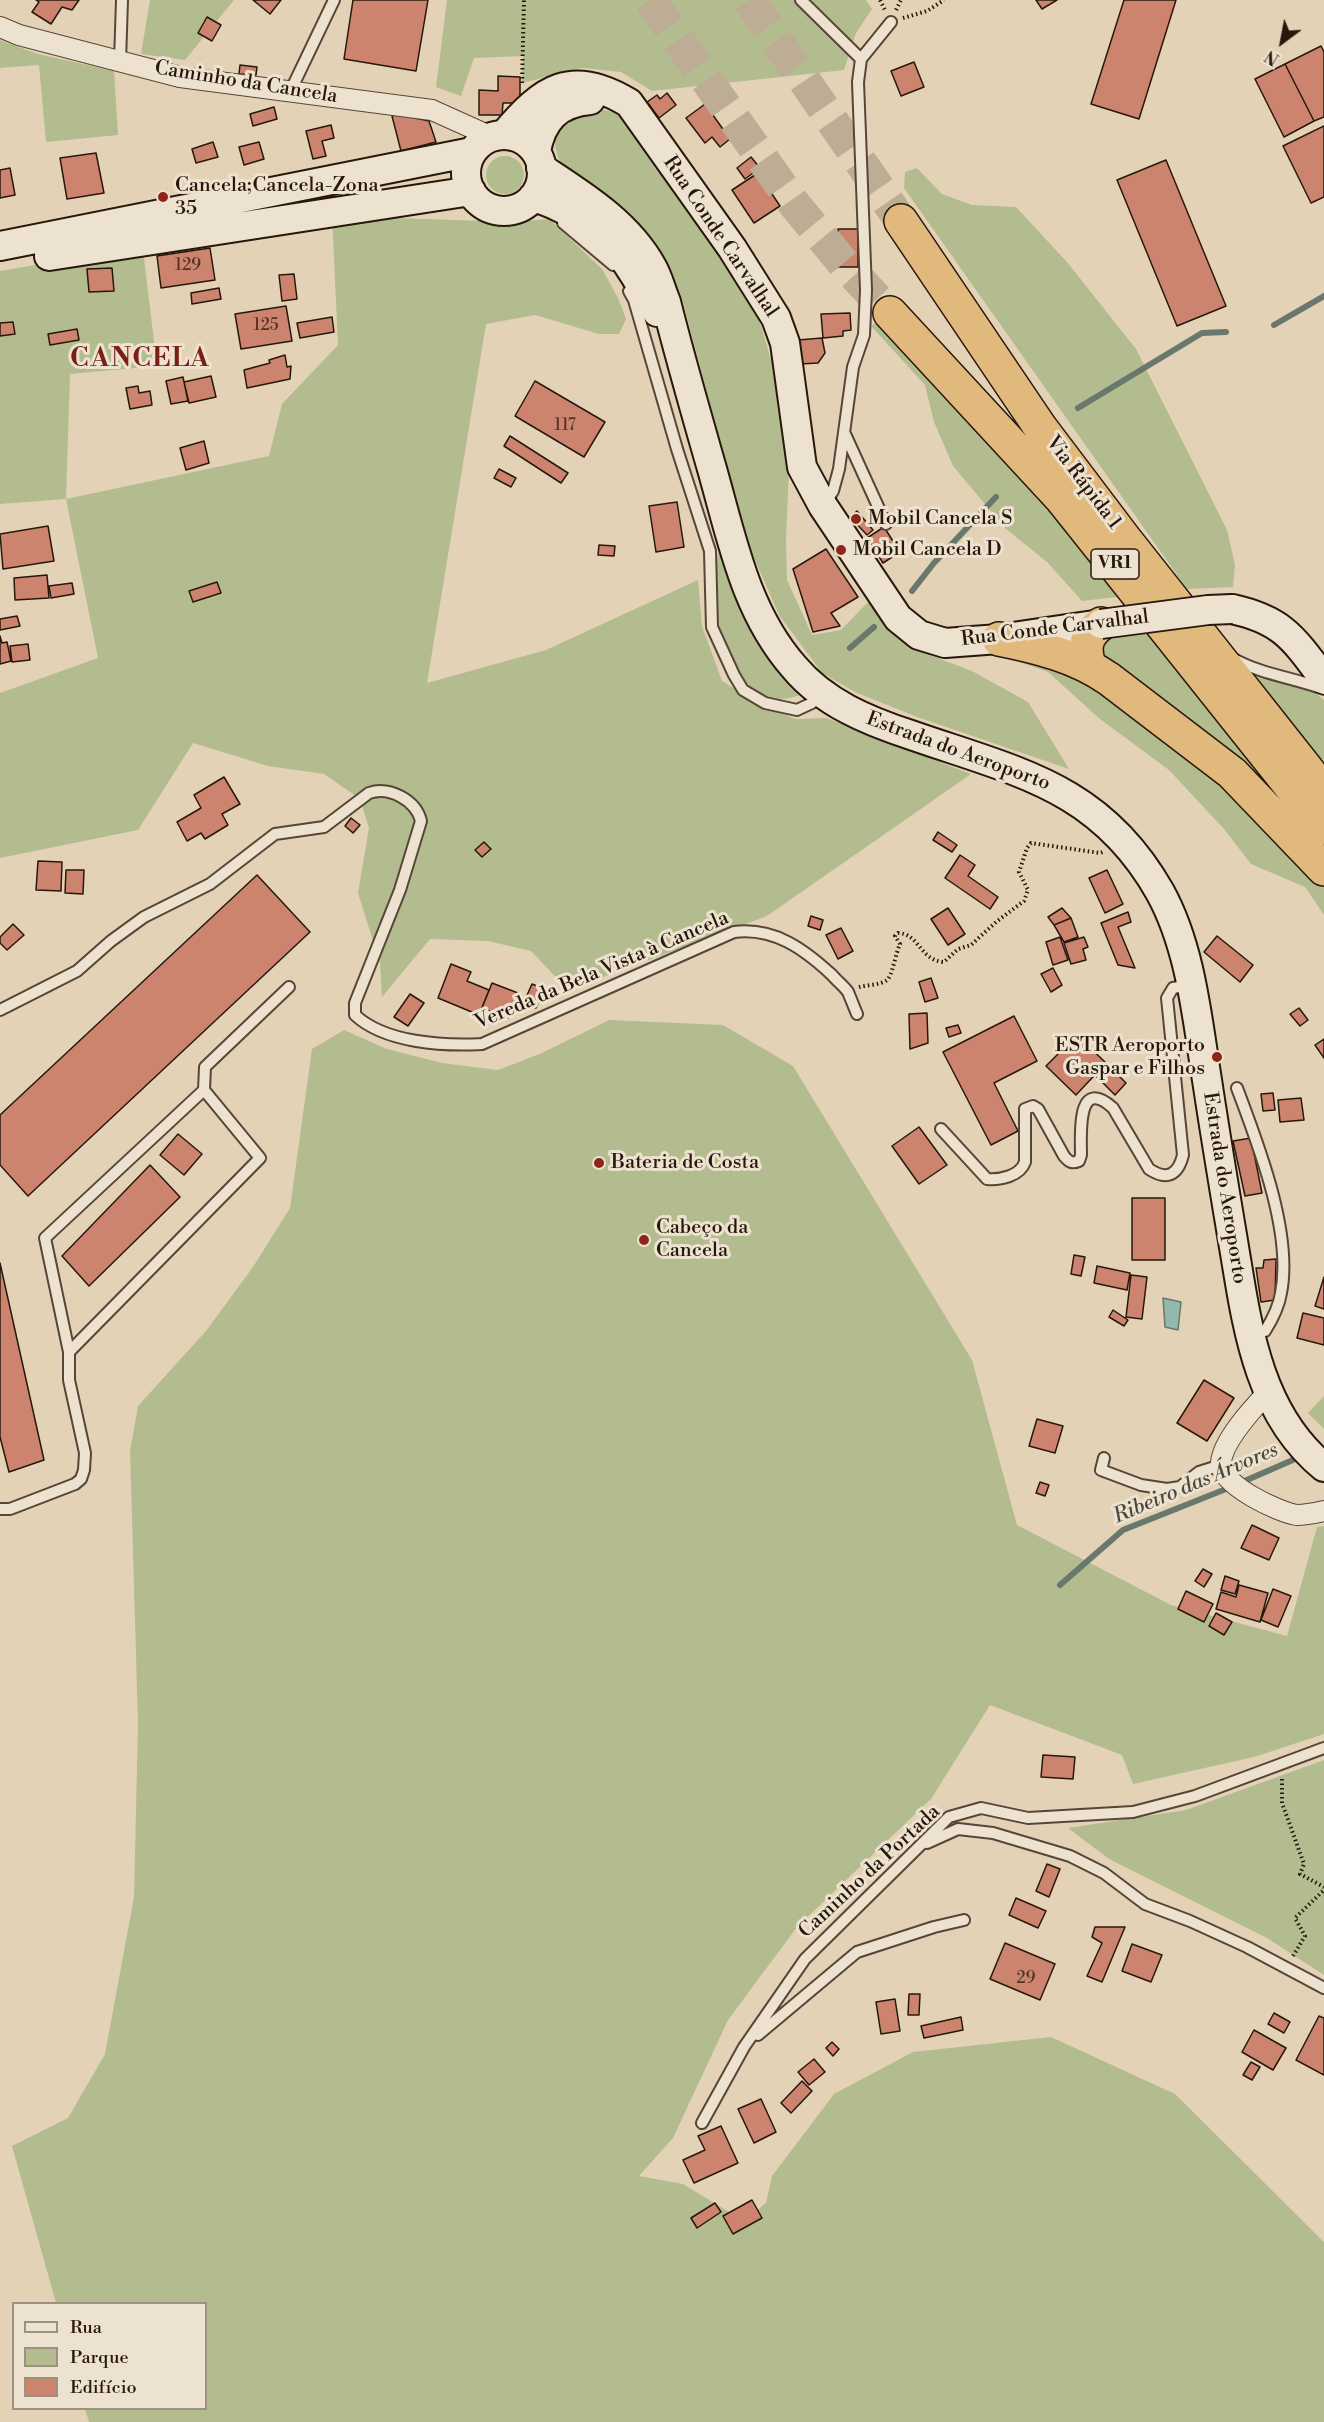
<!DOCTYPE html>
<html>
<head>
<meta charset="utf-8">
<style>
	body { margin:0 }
	#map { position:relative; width:1324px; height:2422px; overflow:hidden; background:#e4d2b7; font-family:"Libre Bodoni",serif }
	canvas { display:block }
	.legend { position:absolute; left:12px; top:2302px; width:195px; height:108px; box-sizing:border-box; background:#ede2d0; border:2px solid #9e9182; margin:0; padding:8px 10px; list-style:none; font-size:18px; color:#28180c }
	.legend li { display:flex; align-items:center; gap:12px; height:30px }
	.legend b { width:30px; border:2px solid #9e9182 }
	.north { position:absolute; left:1252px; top:12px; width:60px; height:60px; -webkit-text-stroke:4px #ede2d0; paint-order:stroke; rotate:212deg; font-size:16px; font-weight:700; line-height:24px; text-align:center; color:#28180c }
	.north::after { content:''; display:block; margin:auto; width:21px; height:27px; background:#28180c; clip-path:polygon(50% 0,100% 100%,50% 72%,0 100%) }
</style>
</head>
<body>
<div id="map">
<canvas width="1324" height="2422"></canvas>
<ul class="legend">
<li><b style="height:8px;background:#ede2d0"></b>Rua</li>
<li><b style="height:16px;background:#b3bc8f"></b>Parque</li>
<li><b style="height:16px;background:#cc846f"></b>Edifício</li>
</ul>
<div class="north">N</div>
</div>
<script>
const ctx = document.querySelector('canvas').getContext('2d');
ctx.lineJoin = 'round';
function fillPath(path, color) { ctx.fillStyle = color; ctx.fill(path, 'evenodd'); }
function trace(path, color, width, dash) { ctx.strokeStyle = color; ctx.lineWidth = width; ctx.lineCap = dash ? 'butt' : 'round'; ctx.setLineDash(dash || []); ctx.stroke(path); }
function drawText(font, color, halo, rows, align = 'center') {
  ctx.font = font + ' "Libre Bodoni",serif'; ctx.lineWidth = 6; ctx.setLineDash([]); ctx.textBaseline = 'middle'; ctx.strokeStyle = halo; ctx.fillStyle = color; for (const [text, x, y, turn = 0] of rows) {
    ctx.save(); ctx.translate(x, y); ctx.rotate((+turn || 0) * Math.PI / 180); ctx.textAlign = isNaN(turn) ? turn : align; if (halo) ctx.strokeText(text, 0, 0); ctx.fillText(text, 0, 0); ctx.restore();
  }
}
const green = new Path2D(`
	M150,0H234L185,60L141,54Z
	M447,0H866L872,9L856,33L844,70L652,91L621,72L582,68L522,83L523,56L474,58L461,96L436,87Z
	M0,40L38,54L114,71L118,135L46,142L39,65L0,68Z
	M586,107L614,112L635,131L711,241L758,316L774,370L789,469L786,539L787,580L812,635L841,630L870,600L885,628L919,651L972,671L1028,702L1069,769L917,717L855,692L822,673L779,615L745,537L681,295L639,229L566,174C557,159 546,130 565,118C571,113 579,111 586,107Z
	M486 175a19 19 0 1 1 38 0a19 19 0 1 1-38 0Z
	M917,168L942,194L972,205L1016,207L1067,262L1136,349L1227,530L1235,565L1233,587L1187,589L904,188L905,172Z
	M332,216L515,222L549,219L602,269L618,298L626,319L619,334H599L535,315L486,324L427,683L546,650L698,580L702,626L722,681L764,707L796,719L826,718L971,774L767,916L568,990L531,951L488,941L430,939L382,997L380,963L358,893L369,828L360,799L324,774L268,766L193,743L138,830L0,858V693L98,658L66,499L0,504V271L71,259L143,250L157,366L70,374L66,499L269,456L282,404L338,345Z
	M884,318L1126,596L1082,601L1047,562L1006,529L953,466L934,422L925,385L871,326Z
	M720,546L746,621L760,648L800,695C760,710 739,680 726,646C723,638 718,628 717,620C713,596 714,569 720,546Z
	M1149,634L1312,837L1104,662L1099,645L1105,640Z
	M977,647L1085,678L1181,747L1324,879V915L1305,887L1251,864L1224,829L1169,770L1100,719L1048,672Z
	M1255,677L1312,690L1324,700V759L1319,761Z
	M609,1020L723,1025L793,1066L972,1360L1017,1525L1171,1605L1287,1636L1317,1527L1324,1526V1734L1254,1757L1133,1784L1122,1755L990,1705L931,1799L797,1927L728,2020L673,2138L639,2176L683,2184L744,2221L766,2203L772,2176L834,2094L913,2052L1051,2037L1175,2094L1324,2242V2422H89L85,2409L206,2408V2304L56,2303L12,2146L68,2118L105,2054L134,1897L138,1724L130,1451L138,1406L206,1331L253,1267L290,1208L312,1049L344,1030L387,1049L442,1063L498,1070L542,1053Z
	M1324,1396V1429L1308,1413Z
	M1324,1760V1975L1267,1938L1109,1859L1068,1828L1186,1810Z`);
const water = new Path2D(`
	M1163,1298L1181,1302L1178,1330L1165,1327Z`);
const stream = new Path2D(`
	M1274,325L1324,296
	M1078,408L1202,333L1226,332
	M912,591L934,563L996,497
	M850,648L874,627
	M1240,1483L1302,1456
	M1060,1585L1123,1530L1231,1487`);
const building = new Path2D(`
	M36,0H79L72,10L62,7L51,24L32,12L39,2Z
	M253,0H281L270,14Z
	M353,0H428L416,71L344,59Z
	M1036,0H1057L1042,9Z
	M1124,0H1176L1139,119L1091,104Z
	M207,17L221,25L212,41L198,33Z
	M1321,46L1324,52V117L1314,121L1285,64Z
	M914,62L924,87L901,96L891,71Z
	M1285,64L1314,121L1284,137L1255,79Z
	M240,65L257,67L256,75L239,74Z
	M498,76L520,77V103H503L502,115H479V90L498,91Z
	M667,93L676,105L659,118L647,102L657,95L660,99Z
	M705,104L730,139L720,147L712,137L705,143L686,118Z
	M274,107L277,119L253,126L250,114Z
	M397,114L429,121L436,142L401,151L392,116Z
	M331,125L334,138L322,141L326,156L313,159L306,131Z
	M1324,126V197L1311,203L1283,146Z
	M213,142L218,157L196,163L192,149Z
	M259,142L264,159L244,165L239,147Z
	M96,153L104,193L67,199L60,158Z
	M751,157L760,168L745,179L737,168Z
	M1166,160L1226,306L1177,326L1117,180Z
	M10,168L15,195L0,198V170Z
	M758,173L780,206L754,223L732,190Z
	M838,229H858V267H838Z
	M210,248L215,280L161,288L157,256Z
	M112,268L114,291L89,292L87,269Z
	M294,274L297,299L282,301L279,275Z
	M219,288L221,299L192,304L191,293Z
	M286,306L292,341L241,349L235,314Z
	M850,313L851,330L843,331V336L823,338L821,314Z
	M332,317L334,332L300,338L297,323Z
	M13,322L15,334L0,336V323Z
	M77,329L79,340L50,345L48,334Z
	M822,338L825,353L818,363L800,364L798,340Z
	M285,355L287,367L291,366L290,379L247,388L244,370L270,363L269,360Z
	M211,376L216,397L189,403L184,382Z
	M183,377L188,401L171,404L166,381Z
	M535,381L605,422L584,457L515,416Z
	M138,386L139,393L150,391L152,405L130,409L126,388Z
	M510,436L568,473L561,483L504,446Z
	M204,441L209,463L186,470L180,448Z
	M499,469L516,478L511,487L494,478Z
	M677,502L684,547L656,552L649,506Z
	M857,511L873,530L867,535L850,517Z
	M48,526L54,561L3,569L0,534Z
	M884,527L900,552L883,563L867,538Z
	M599,545L615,546L614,556L598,555Z
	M826,549L858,597L831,613L840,626L813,632L793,569Z
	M47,575L49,598L15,600L14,578Z
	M217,582L221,593L193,602L189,591Z
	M72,583L74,594L51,598L49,586Z
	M17,616L20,626L0,630V619Z
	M0,636L2,643L7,642L11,661L0,664Z
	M28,644L30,660L12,662L10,646Z
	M224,777L240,804L222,814L228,825L205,839L201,833L187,841L177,822L201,808L194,795Z
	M351,818L360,825L353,833L345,826Z
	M938,832L957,845L952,852L933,840Z
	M484,842L491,849L482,857L475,850Z
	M960,855L975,865L968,876L998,897L990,909L945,878Z
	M38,861L62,862L61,891L36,890Z
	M66,870H84L83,894L65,893Z
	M1107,870L1123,904L1105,913L1089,878Z
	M257,875L310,932L28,1196L0,1165V1115Z
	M948,908L965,934L948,945L931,919Z
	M1062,908L1071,918L1054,925L1048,917Z
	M1128,912L1131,922L1118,927L1135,968L1118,965L1101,923Z
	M811,916L823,920L820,930L808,926Z
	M1071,918L1078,937L1064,942L1054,925Z
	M13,924L24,935L7,950L0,943V937Z
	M841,928L853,951L838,959L826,935Z
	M1217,936L1253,965L1240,982L1204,952Z
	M1060,937L1068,960L1053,965L1046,942Z
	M1084,937L1088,947L1083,949L1086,960L1071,964L1064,943Z
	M451,964L471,972L467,981L489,990L479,1015L438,998Z
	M1053,968L1062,985L1051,992L1041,974Z
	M931,978L938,998L925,1002L919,982Z
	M492,983L518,993L508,1018L482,1008Z
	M532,984L544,989L536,1008L524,1002Z
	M410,994L424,1003L408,1026L394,1017Z
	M1299,1008L1308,1020L1300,1026L1290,1014Z
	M927,1013L928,1043L910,1049L909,1014Z
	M1014,1016L1037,1061L994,1083L1018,1131L991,1145L943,1052Z
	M958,1025L961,1033L949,1037L946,1028Z
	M1077,1035L1106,1063L1076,1095L1046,1066Z
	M1324,1039V1058L1315,1045Z
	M1106,1063L1126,1083L1115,1095L1095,1075Z
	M1273,1093L1275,1110L1263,1111L1261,1094Z
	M1301,1098L1304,1120L1280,1122L1278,1100Z
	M919,1127L947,1165L919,1184L892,1146Z
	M178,1134L202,1154L184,1175L160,1155Z
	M1251,1138L1262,1193L1245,1196L1233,1141Z
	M150,1165L180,1197L89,1286L62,1256Z
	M1132,1198H1165V1260H1132Z
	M1074,1255L1085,1257L1081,1276L1071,1274Z
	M1276,1259L1275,1300L1261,1302L1256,1268H1263L1264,1260Z
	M0,1263L44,1460L9,1472L0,1437Z
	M1097,1266L1130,1273L1127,1290L1094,1283Z
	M1131,1275L1147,1277L1142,1319L1126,1317Z
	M1324,1277V1309L1315,1306Z
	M1113,1310L1128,1320L1124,1326L1109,1317Z
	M1303,1313L1324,1318V1345L1297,1338Z
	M1204,1380L1234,1398L1207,1441L1177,1423Z
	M1037,1419L1063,1426L1055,1453L1029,1446Z
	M1040,1482L1049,1485L1045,1496L1036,1493Z
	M1252,1525L1279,1538L1269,1560L1241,1548Z
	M1203,1569L1212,1574L1204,1587L1195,1581Z
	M1225,1576L1239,1581L1235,1594L1221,1590Z
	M1239,1585L1268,1593L1260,1622L1216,1609L1221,1592L1236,1597Z
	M1273,1589L1291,1596L1278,1627L1261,1620Z
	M1186,1591L1213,1604L1204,1622L1178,1609Z
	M1216,1613L1232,1622L1224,1635L1209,1626Z
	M1043,1755L1075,1757L1073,1779L1041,1777Z
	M1047,1864L1060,1869L1049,1897L1036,1891Z
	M1016,1898L1046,1911L1038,1928L1009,1915Z
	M1095,1927H1125L1102,1982L1087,1976L1102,1943L1092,1937Z
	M1005,1943L1055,1964L1040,2000L990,1979Z
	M1132,1944L1162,1955L1151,1982L1122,1971Z
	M909,1994H920L919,2015H908Z
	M895,1999L900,2031L881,2034L876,2002Z
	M1274,2013L1290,2022L1284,2033L1268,2024Z
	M1319,2016L1324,2018V2075L1296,2060Z
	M961,2017L963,2030L924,2038L921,2026Z
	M1254,2030L1286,2048L1273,2070L1242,2052Z
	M832,2042L839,2049L833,2056L826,2048Z
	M814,2059L825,2072L809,2085L798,2072Z
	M1251,2062L1260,2067L1252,2080L1243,2075Z
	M802,2081L812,2091L791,2113L781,2103Z
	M761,2099L776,2132L754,2143L738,2109Z
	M721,2126L738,2163L694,2183L683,2160L705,2150L698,2136Z
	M752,2200L762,2218L733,2234L723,2216Z
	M715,2203L721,2212L697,2228L691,2218Z`);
const highwayTunnel = new Path2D(`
	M650,0L795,205L844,264L890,313
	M749,0L901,221`);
const path = new Path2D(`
	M880,0L885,10
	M896,10L901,0
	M903,18L927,11L944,0
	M522,83L524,0
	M859,987C867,985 880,985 887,980C892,977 896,952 900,944L895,936L898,933C920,934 919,960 944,962L958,949L971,945L996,922L1024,901L1028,890L1019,872L1027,848L1031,843L1100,853L1103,852
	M1282,1779V1803L1304,1864L1300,1874L1324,1887
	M1293,1956L1305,1936L1295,1918L1324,1890`);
const lane = new Path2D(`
	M801,0L861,59
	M120,61L122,0
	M290,92L334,0
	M563,223L613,265
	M629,291L634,300L677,449L710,551L712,627L734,675L743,690L765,703L797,710L812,703L819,692
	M845,434L886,524
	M825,503L833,491L839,469L853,367L864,335L866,290L858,82L861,59L891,22
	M1234,659C1261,674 1294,678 1324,689
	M0,1010L77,971L111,941L144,917L210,884L275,834L324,827L369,793C389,786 416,800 421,821L400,890L355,1003V1015C385,1043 443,1046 482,1044L734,932C774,927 804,949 832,975C837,981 844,986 848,992C851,999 854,1007 857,1014
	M1237,1088C1258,1144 1293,1233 1281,1293C1279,1306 1272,1320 1265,1331L1253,1334
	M941,1129L987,1179C1001,1180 1020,1176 1025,1162V1109L1033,1106L1038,1109L1064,1156C1069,1162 1072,1164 1079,1161L1081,1155C1081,1135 1076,1075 1113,1108L1149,1169C1167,1181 1178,1175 1183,1155L1167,998L1173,988L1190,985
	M69,1352L260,1158L204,1090
	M1104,1458L1101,1470L1141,1485L1167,1489L1180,1487L1199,1472L1221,1465
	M0,1509H10L75,1484L81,1479L84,1470L85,1453L69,1380V1352L45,1238L204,1090L205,1067L289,987
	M927,1843L958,1829L993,1833L1070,1856L1104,1873L1145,1904L1190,1921L1247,1947L1324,1988
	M758,2035L857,1952L934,1927L964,1920
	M702,2123L744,2047L805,1959L949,1817L981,1808L1028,1818L1133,1812L1195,1796L1324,1748`);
const street = new Path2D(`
	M0,27L19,35L180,77L432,110L492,137
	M1269,1391C1254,1407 1222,1441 1221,1463C1220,1485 1278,1512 1297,1515C1306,1515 1315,1513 1324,1511`);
const secondary = new Path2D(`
	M504,135C543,88 572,68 629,103L732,248L776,318L785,343L802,467L823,506L898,618L919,635L945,643L999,639L1101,624
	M466 173a38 38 0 1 1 76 0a38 38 0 1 1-76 0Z
	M536,151C542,120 557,103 590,100
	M541,168C582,195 628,223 652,267C658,277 661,290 666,302C680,358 696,413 712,469C732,539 745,611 794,667C824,703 868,721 911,735C1017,772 1100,786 1160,892C1191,948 1197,1018 1207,1080C1216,1140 1226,1199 1236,1259C1248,1333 1261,1416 1324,1467
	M533,197C560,204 593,225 613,245C628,261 645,293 657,312
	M0,246L472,152
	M49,256L471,191
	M1232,609C1283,620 1294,639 1324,679`);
const highway = new Path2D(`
	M901,221L1040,427L1124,538L1324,791
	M890,313L1061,498L1324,828
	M999,639C1038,647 1076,656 1109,679L1232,773L1324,869
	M1089,665C1083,647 1086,635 1101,624`);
const secondaryBridge = new Path2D(`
	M1101,624L1208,610L1232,609`);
const markers = [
	[163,197,6,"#8f2418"],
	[856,519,6,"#8f2418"],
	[841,550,6,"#8f2418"],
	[1217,1057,6,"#8f2418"],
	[599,1163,6,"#8f2418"],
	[644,1240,6,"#8f2418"]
];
const numberNames = [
	["129",188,266],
	["125",266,326],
	["117",565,426],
	["29",1026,1979]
];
const shields = [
	[1115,564,48]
];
const shieldNames = [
	["VR1",1115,564]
];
const streetNames = [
	["Caminho da Cancela",246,83,9],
	["Rua Conde Carvalhal",720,237,56],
	["Via Rápida 1",1083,483,53],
	["Rua Conde Carvalhal",1055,629,-7],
	["Estrada do Aeroporto",958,752,20],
	["Vereda da Bela Vista à Cancela",602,971,-23],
	["Estrada do Aeroporto",1224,1188,81],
	["Caminho da Portada",870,1872,-43]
];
const poiNames = [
	["Cancela;Cancela-Zona",175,186],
	["35",175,209],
	["Mobil Cancela S",868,519],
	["Mobil Cancela D",853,550],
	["ESTR Aeroporto",1205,1046,"right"],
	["Gaspar e Filhos",1205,1069,"right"],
	["Bateria de Costa",611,1163],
	["Cabeço da",656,1228],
	["Cancela",656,1251]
];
const waterNames = [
	["Ribeiro das Árvores",1196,1484,-23]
];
const districtNames = [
	["CANCELA",140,360]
];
fillPath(green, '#b3bc8f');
fillPath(water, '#95b8ae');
trace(water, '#69786d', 1.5);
trace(stream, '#69786d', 6);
fillPath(building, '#cc846f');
trace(building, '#28180c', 1.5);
trace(highwayTunnel, '#bead95', 33, [33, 16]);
trace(lane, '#574637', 14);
trace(street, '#574637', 22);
trace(secondary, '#28180c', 32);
trace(highway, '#28180c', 36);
trace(path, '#28180c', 4, [1.5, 3]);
trace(lane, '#ede2d0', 10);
trace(street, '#ede2d0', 20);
trace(secondary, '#ede2d0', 28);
trace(highway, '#e2b97c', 33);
trace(secondaryBridge, '#28180c', 32, []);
trace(secondaryBridge, '#ede2d0', 28);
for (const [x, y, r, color] of markers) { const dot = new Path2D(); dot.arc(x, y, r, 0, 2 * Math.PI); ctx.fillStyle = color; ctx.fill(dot); trace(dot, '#ede2d0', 2); }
drawText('16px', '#513325', null, numberNames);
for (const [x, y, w] of shields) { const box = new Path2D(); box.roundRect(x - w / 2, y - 15, w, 30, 4.5); ctx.fillStyle = '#ede2d0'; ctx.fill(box); trace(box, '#28180c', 1.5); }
drawText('bold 18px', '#28180c', null, shieldNames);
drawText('20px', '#28180c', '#ede2d0', streetNames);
drawText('20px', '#28180c', '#ede2d0', poiNames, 'left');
drawText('italic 21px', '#49483d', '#ede2d0', waterNames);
ctx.letterSpacing = '1.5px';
drawText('bold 26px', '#7a1f14', '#ede2d0', districtNames);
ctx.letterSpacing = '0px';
</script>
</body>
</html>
